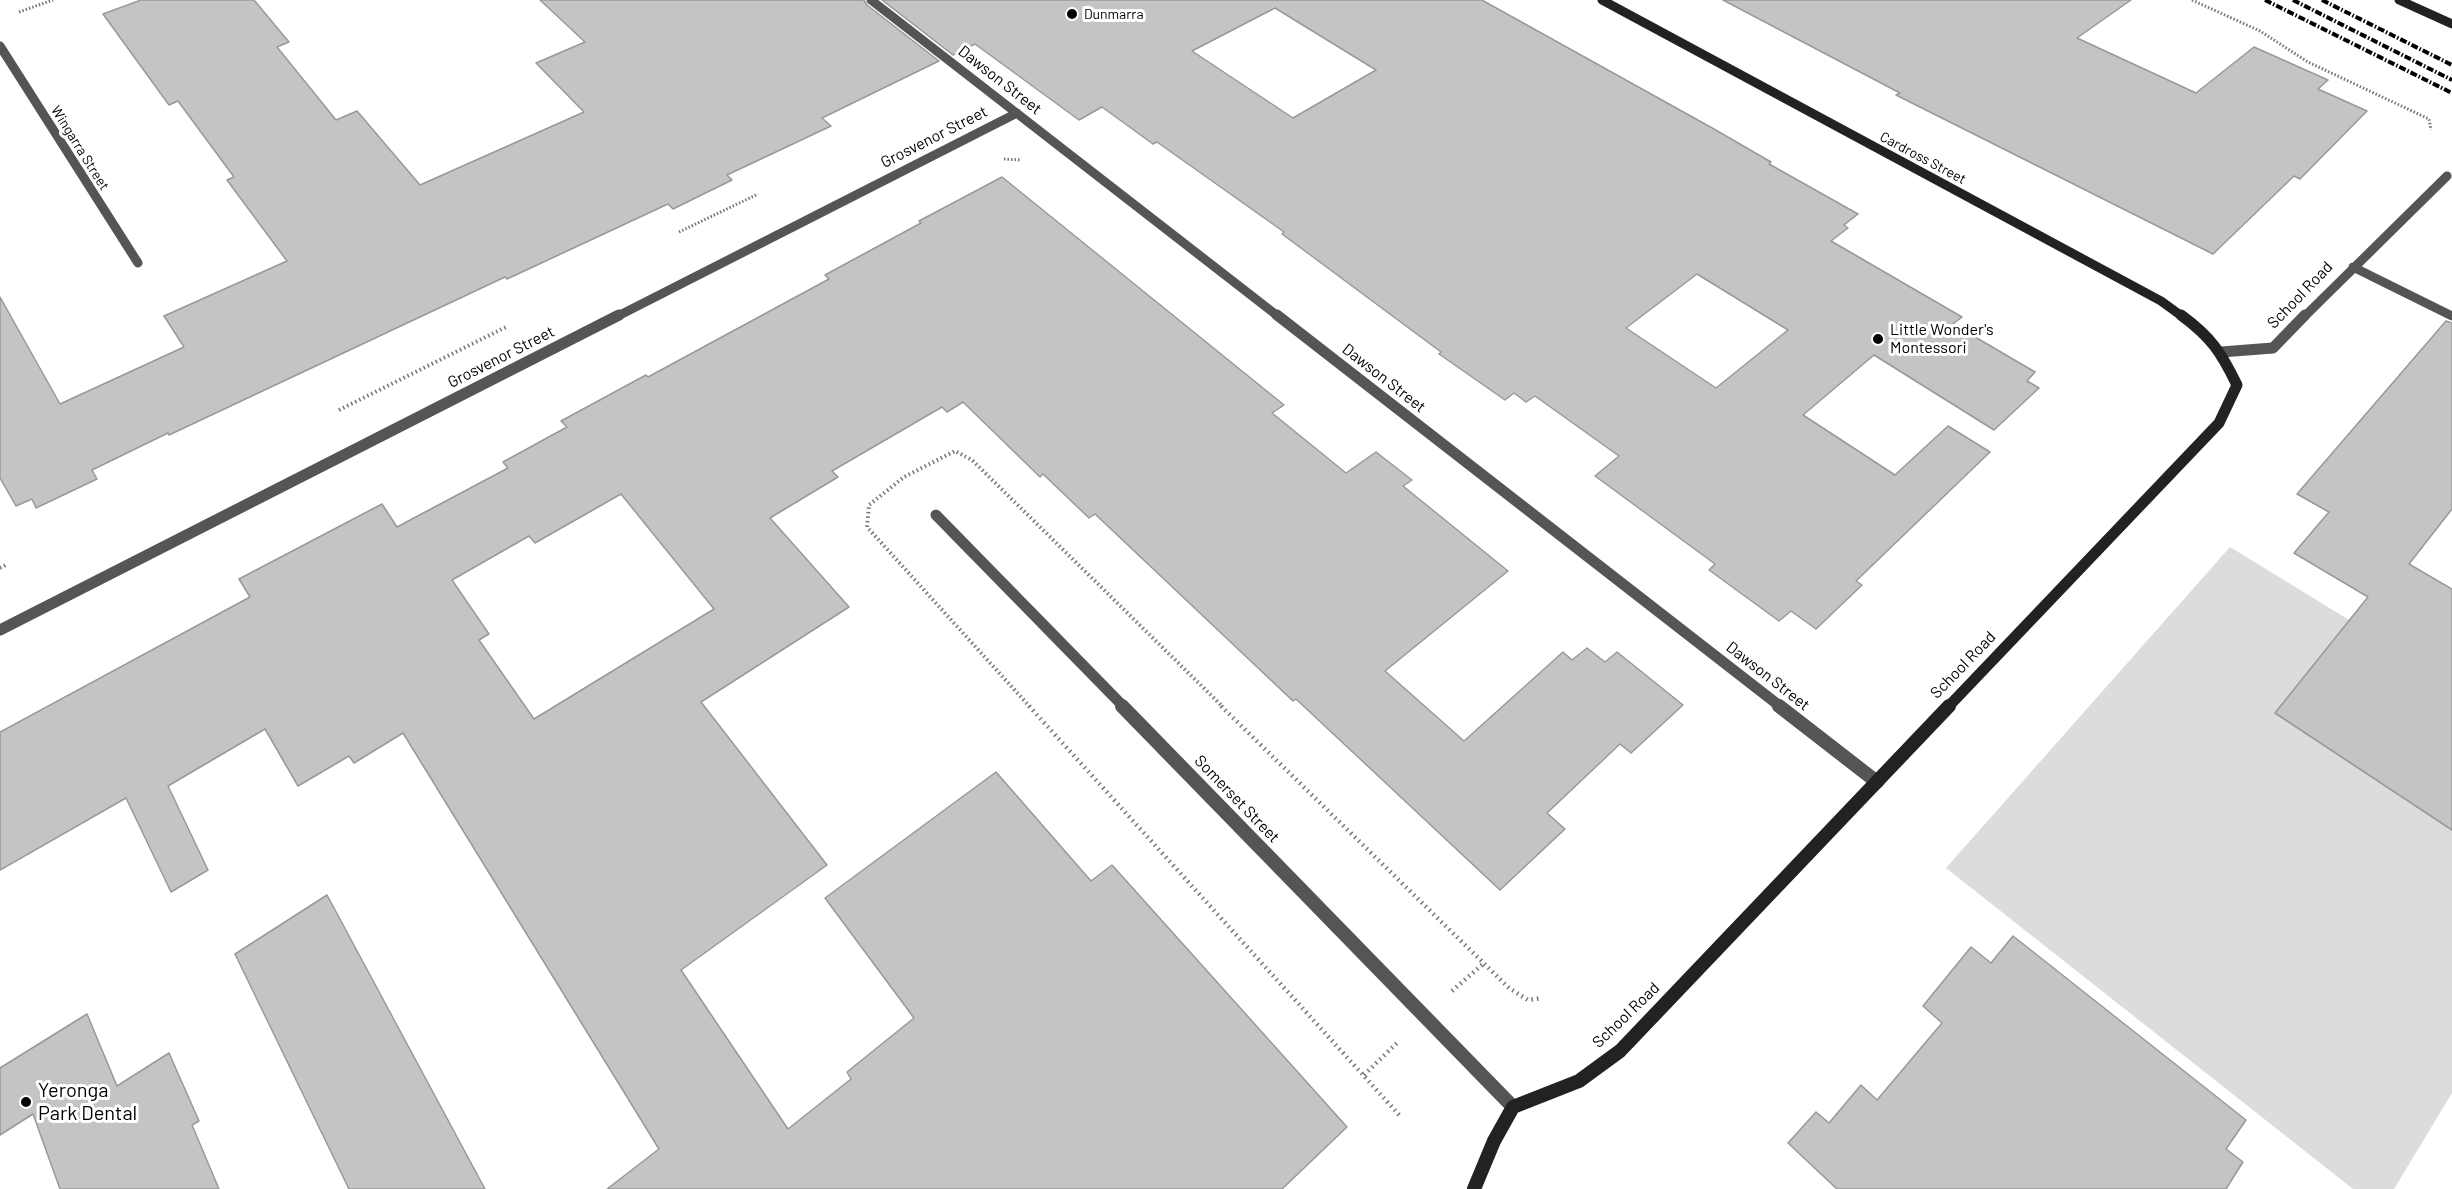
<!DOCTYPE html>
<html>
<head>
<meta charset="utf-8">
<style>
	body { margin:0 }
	canvas { display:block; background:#fff }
</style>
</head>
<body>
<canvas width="2452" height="1189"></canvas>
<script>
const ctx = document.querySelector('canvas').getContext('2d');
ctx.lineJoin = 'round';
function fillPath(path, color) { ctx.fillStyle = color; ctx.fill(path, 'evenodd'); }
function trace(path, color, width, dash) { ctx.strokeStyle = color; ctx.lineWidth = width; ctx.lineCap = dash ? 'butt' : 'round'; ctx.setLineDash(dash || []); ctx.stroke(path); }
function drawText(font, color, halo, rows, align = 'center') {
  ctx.font = font + ' Barlow,sans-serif'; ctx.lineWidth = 6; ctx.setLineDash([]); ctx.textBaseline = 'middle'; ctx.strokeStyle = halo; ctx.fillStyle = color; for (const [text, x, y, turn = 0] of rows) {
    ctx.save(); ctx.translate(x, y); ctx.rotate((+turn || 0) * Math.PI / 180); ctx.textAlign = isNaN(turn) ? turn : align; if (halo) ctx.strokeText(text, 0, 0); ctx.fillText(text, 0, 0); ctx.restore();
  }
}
const green = new Path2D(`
	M2230,547L2452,683V1093L2394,1189H2353L1946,868Z`);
const building = new Path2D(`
	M141,0H254L289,42L277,47L336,120L357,111L420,185L584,112L536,63L585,42L540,0H864L867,5L939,61L822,118L831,126L727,175L732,180L673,209L668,204L507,279L505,277L169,435L168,433L92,470L97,479L36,508L32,499L16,506L0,478V297L60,404L184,347L164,316L287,261L227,180L234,177L178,101L169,105L103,14Z
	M882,0H1482L1714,129L1771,162L1769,164L1858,214L1844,225L1848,228L1831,241L1962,317L1953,324L2035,372L2027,381L2039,388L1994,430L1874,355L1803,415L1895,475L1948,426L1990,452L1856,581L1862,585L1816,629L1791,611L1779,621L1709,570L1715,564L1595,476L1619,456L1535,396L1526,402L1514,393L1505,400L1439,354L1441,352L1282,234L1284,232L1157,142L1153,144L1102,107L1079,120L975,44L953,55ZM1275,8L1376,70L1293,118L1192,51ZM1697,274L1788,330L1716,388L1626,328Z
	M1723,0H2131L2077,38L2196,93L2254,47L2328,80L2318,89L2367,111L2300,179L2294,176L2213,254L1896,95L1900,93Z
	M1002,177L1284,405L1272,413L1346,473L1376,452L1412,480L1403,486L1508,571L1385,671L1464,741L1563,652L1572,660L1587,648L1605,662L1617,652L1683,705L1631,753L1620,744L1547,813L1565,829L1500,890L1296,699L1293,701L1095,514L1089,518L1043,474L1040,477L963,402L947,412L942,407L832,471L838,477L770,518L849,607L701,702L827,865L681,970L788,1129L851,1079L847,1072L914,1018L825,898L996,772L1091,881L1112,865L1347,1127L1282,1189H607L659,1149L403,733L354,763L349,756L298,786L265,729L168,786L208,870L171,892L126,798L0,870V732L250,597L239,579L382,504L397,527L508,468L503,462L567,427L561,421L646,375L648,377L829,279L825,275L921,223L919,221ZM621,494L714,609L534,719L479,640L489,634L452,580L529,536L535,543Z
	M2446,321L2452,323V509L2409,564L2452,589V830L2275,713L2368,597L2294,553L2329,512L2297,494Z
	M327,895L485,1189H349L235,954Z
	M2013,936L2246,1120L2226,1149L2243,1162L2226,1189H1837L1788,1143L1816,1112L1829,1123L1861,1085L1877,1100L1942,1023L1923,1006L1971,947L1991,963Z
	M87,1014L117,1086L169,1053L199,1121L192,1125L219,1189H60L33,1114L0,1135V1068Z`);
const pathFar2 = new Path2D(`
	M2192,0L2260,31L2308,62L2429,119L2431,130
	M19,12L53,0
	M1004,159L1021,160
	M679,232L758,194`);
const pathFar1 = new Path2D(`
	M339,410L506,327
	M0,568L6,565
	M1030,707L867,527L869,505L904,477L955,451L972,460L1223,707`);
const path = new Path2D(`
	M1029,706L1401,1117
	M1221,706L1509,988L1528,1000L1542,998
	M1452,991L1483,964
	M1364,1075L1399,1041`);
const streetFar2 = new Path2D(`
	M871,0L1279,317
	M0,46L138,263
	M2353,267L2452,316
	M616,317L1017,113
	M2304,317L2447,176`);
const streetFar1 = new Path2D(`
	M1277,315L1781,707
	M2221,352L2273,348L2305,315
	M936,515L1124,707
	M0,630L619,315`);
const street = new Path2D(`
	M1122,706L1513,1107
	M1779,706L1877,782`);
const secondaryFar2 = new Path2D(`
	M1602,0L2161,301L2183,317
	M2399,0L2452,24`);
const secondaryFar1 = new Path2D(`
	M1948,707L2219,423L2237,385C2221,352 2211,337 2181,315`);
const secondary = new Path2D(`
	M1474,1189L1494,1141L1513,1107L1579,1081L1620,1051L1949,706`);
const rail = new Path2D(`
	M2265,0L2452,93
	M2293,0L2452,80
	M2322,0L2452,65`);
const markers = [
	[1072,14,6,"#000"],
	[1878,339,6,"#000"],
	[26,1102,6,"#000"]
];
const farPoinames = [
	["Dunmarra",1084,14]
];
const farStreetnames = [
	["Wingarra Street",80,148,58],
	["Cardross Street",1923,158,28]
];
const streetNames = [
	["Dawson Street",1000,80,38],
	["Grosvenor Street",934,137,-27],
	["School Road",2300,295,-46],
	["Grosvenor Street",501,357,-27],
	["Dawson Street",1384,378,38],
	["School Road",1963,665,-46],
	["Dawson Street",1768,676,38],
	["Somerset Street",1237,799,46],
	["School Road",1626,1015,-44]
];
const poiNames = [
	["Little Wonder's",1890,330],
	["Montessori",1890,348]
];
const nearPoinames = [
	["Yeronga",38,1090],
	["Park Dental",38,1113]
];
fillPath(green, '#dcdcdc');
fillPath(building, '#c4c4c4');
trace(building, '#999', 1.5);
trace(pathFar2, '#777', 3, [1.5, 2]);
trace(pathFar1, '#777', 4, [1.5, 3]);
trace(path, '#777', 4.5, [1.5, 4]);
trace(streetFar2, '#555', 9);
trace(streetFar1, '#555', 11);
trace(street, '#555', 14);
trace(secondaryFar2, '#222', 9);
trace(secondaryFar1, '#222', 11);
trace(secondary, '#222', 14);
trace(rail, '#000', 4, [7, 2, 1.5, 2]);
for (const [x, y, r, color] of markers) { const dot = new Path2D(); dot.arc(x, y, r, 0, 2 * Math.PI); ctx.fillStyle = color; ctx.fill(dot); trace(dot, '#fff', 2); }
drawText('14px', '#000', '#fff', farPoinames, 'left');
drawText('14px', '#000', '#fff', farStreetnames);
drawText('16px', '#000', '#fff', streetNames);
drawText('16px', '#000', '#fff', poiNames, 'left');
drawText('20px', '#000', '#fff', nearPoinames, 'left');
</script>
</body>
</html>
